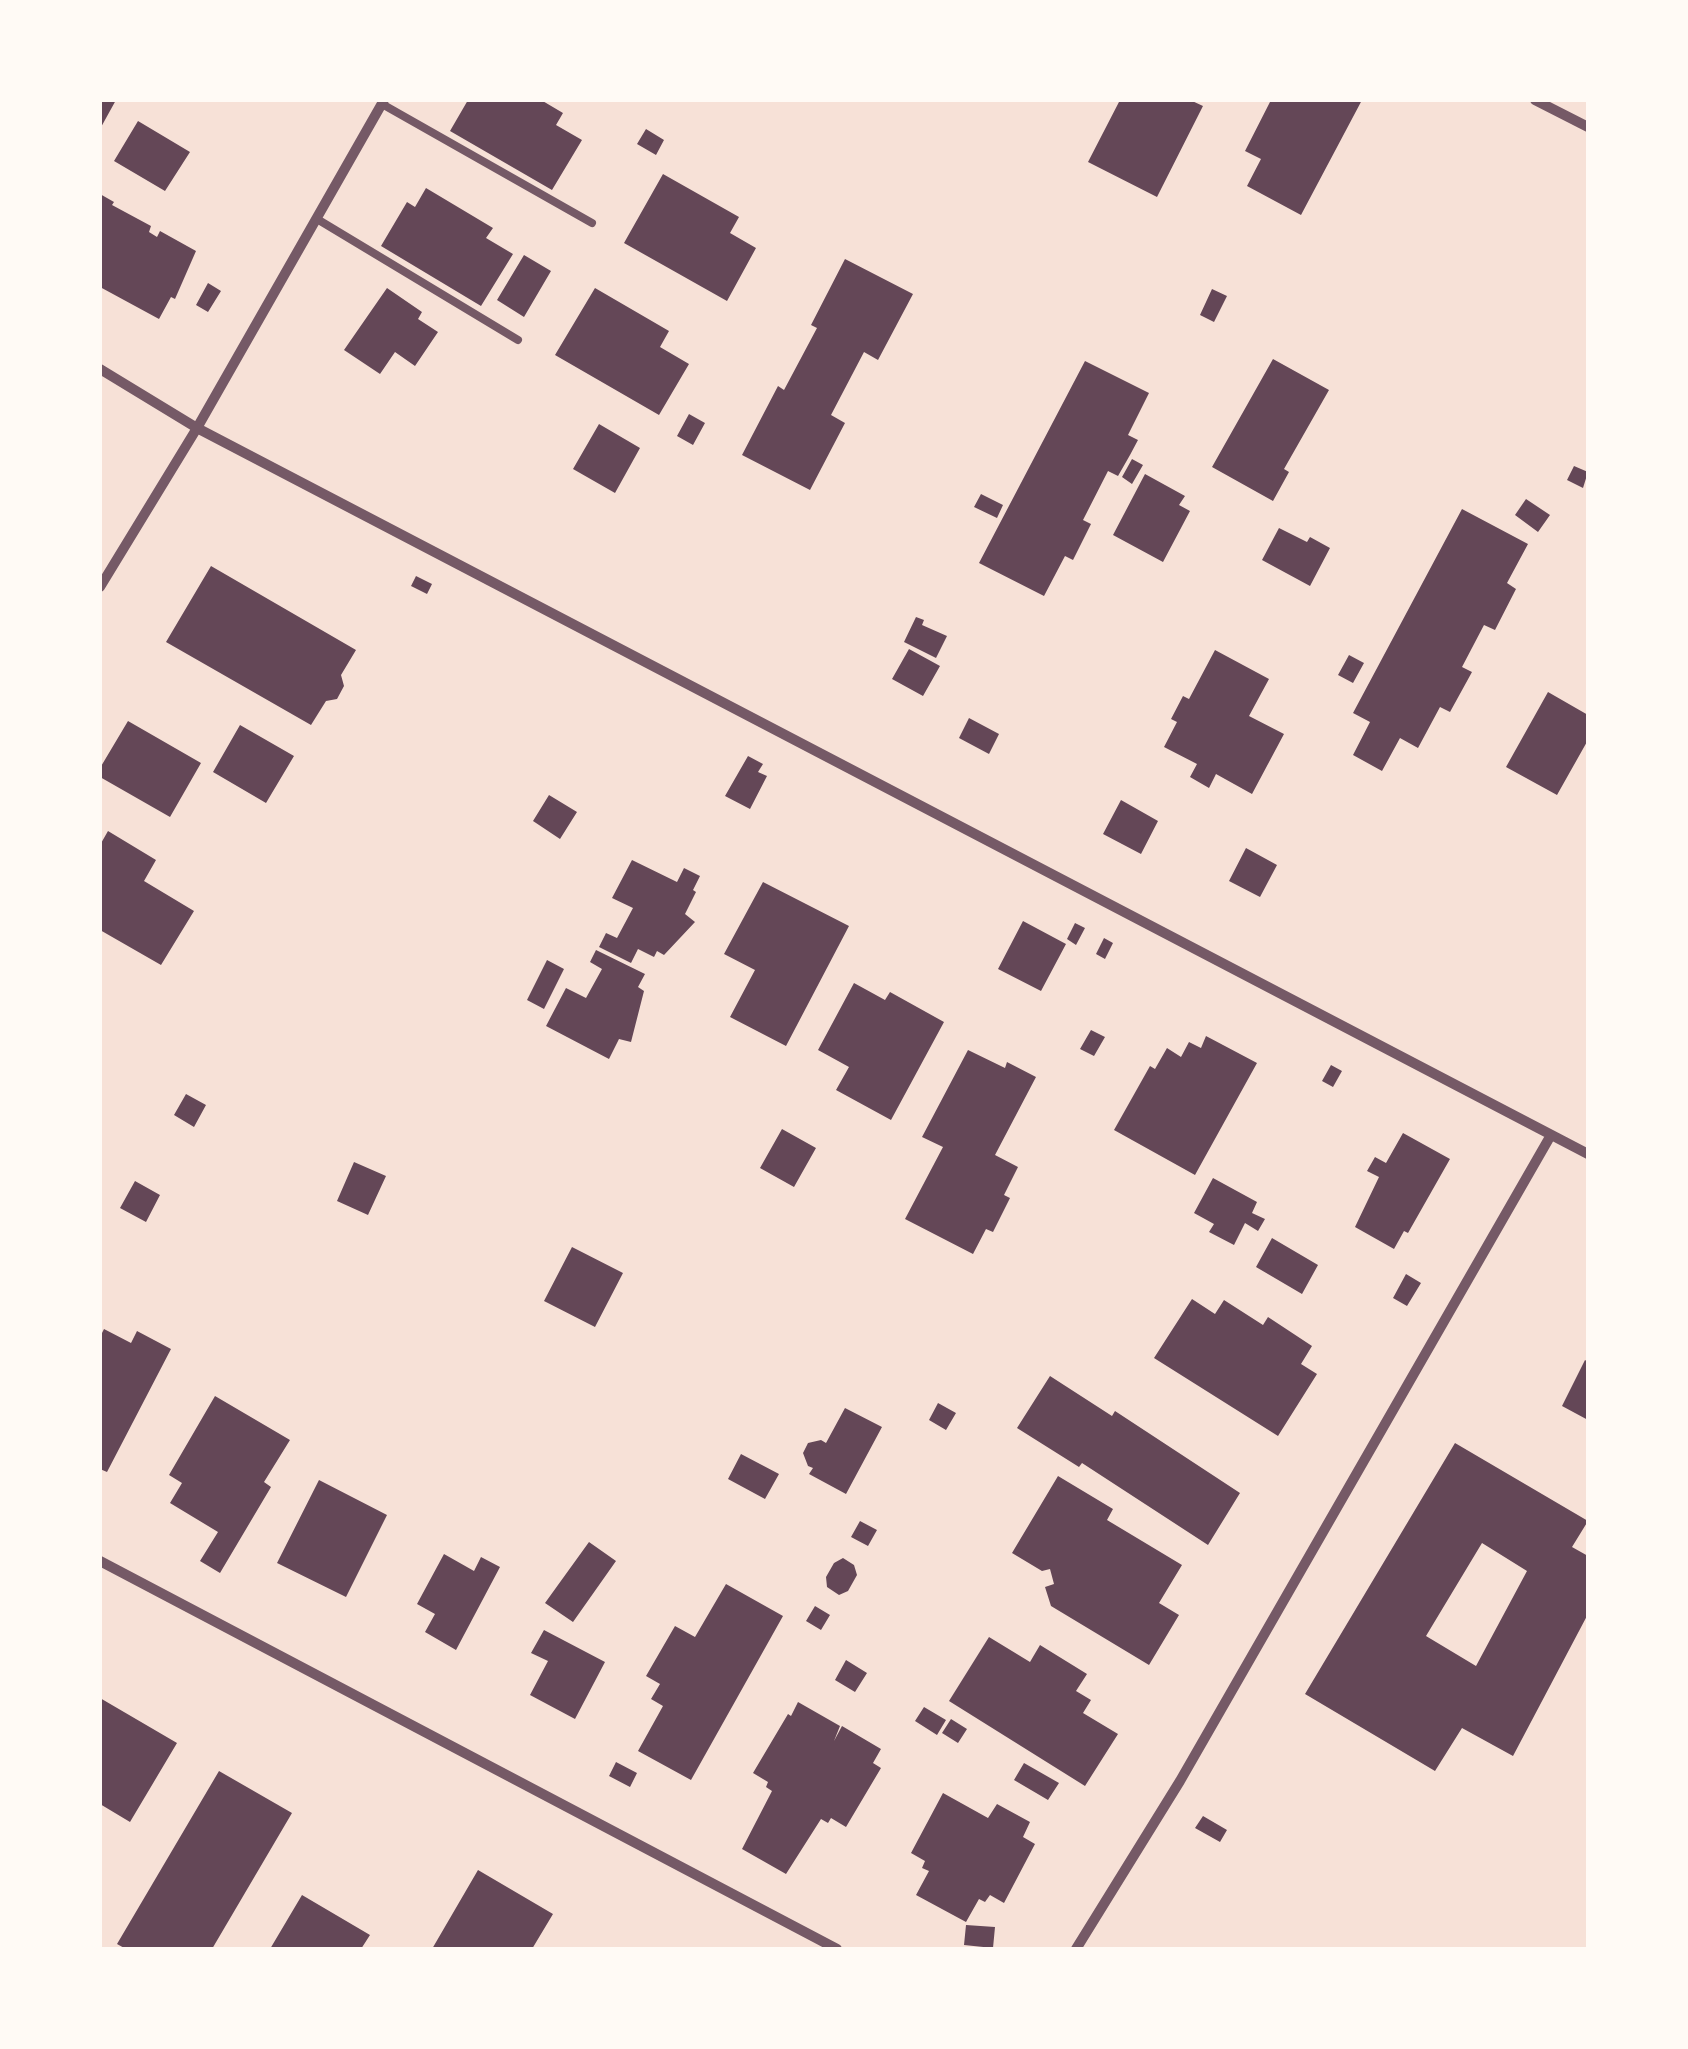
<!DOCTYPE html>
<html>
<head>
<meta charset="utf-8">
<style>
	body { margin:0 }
	#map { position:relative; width:1688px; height:2049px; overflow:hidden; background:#f7e1d7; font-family:"Golos Text",sans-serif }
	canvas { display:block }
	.frame { position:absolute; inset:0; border:102px solid #fffaf5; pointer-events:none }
</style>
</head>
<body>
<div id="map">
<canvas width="1688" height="2049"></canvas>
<div class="frame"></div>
</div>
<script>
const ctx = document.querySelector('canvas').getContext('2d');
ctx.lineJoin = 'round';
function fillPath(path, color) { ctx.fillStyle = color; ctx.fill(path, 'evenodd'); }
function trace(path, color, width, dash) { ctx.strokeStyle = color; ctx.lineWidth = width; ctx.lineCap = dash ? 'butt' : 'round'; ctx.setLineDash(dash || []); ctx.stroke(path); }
const building = new Path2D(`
	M100,100H116L100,129Z
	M468,100H541L563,113L556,125L582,140L552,190L450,131Z
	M1120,100H1190L1203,106L1157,197L1088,162Z
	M1271,100H1362L1301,215L1247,186L1261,159L1245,151Z
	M138,121L190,152L165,191L114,161Z
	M646,129L664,140L656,155L637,144Z
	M663,174L739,217L730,233L756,248L727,301L624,243Z
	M426,188L493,228L486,238L513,254L481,306L381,246L407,202L415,207Z
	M100,194L114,202L112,205L151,226L149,232L157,237L160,231L196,251L175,299L171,297L159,319L100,287Z
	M524,255L551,271L524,317L497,300Z
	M845,259L913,294L878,360L864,352L831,415L845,423L810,490L742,455L778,386L784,390L817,328L811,325Z
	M208,283L221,291L208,312L196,305Z
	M387,288L422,312L418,319L438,332L415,366L395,352L380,374L344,350Z
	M595,288L669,331L660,347L689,364L659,415L555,355Z
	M1212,289L1227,296L1214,322L1200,315Z
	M1273,359L1329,390L1284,469L1289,472L1273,501L1212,467Z
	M1085,361L1149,393L1128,435L1138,440L1130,455L1118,476L1108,471L1083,520L1091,524L1073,560L1065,556L1044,596L979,563Z
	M689,414L705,423L693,445L677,436Z
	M599,424L640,448L615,493L573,469Z
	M1132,459L1143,465L1132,484L1122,477Z
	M1574,466L1588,472L1583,488L1567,480Z
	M1145,474L1185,496L1179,505L1190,511L1163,562L1113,535Z
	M981,494L1003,505L997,518L974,507Z
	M1526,499L1550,515L1538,532L1515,515Z
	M1462,509L1528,544L1507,583L1516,589L1495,630L1484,625L1462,667L1472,672L1450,712L1440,707L1418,748L1400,738L1382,771L1353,755L1370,722L1353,713Z
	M1279,528L1307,542L1310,537L1330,548L1310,586L1262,560Z
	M211,566L356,650L341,675L344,686L337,699L326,701L311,725L166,642Z
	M416,576L432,584L427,594L411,586Z
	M916,617L924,620L922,625L947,636L936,658L904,642Z
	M909,649L940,666L923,696L892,679Z
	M1215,650L1269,679L1249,716L1284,734L1252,794L1216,774L1209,788L1190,777L1197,764L1164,747L1177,722L1171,719L1183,696L1189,699Z
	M1349,655L1364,663L1353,683L1338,675Z
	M1548,692L1588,715V740L1557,795L1506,767Z
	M969,718L999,734L989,754L959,738Z
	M128,721L201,763L170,817L100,777V768Z
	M240,725L294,756L266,803L213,772Z
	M748,756L763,764L758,772L767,776L750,809L725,796Z
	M549,795L577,812L560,839L533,821Z
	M1121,800L1158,821L1141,854L1103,834Z
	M108,831L156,860L144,881L194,911L161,965L100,930V845Z
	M1246,848L1277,865L1260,897L1229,881Z
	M632,860L677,882L684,868L700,876L693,890L696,892L685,914L695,922L664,955L657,951L654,957L638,949L631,963L599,947L606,933L617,938L633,908L612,898Z
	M763,882L849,926L786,1046L730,1017L755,970L724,954Z
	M1023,921L1066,944L1041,991L998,969Z
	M1075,923L1085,928L1076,945L1067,939Z
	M1104,938L1113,943L1105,959L1096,954Z
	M596,950L645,974L638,987L644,991L631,1042L619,1039L609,1059L546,1026L566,988L586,998L602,969L590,962Z
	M547,960L564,969L544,1009L527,1000Z
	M854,983L885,1000L890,992L944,1022L891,1120L836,1090L849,1067L818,1050Z
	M1091,1030L1105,1037L1094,1056L1080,1049Z
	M1206,1036L1257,1063L1195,1175L1114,1130L1150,1066L1155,1069L1167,1048L1181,1057L1189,1042L1201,1048Z
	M968,1050L1005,1068L1007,1062L1036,1077L995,1155L1018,1167L1004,1195L1010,1198L993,1232L986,1229L973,1254L905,1219L943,1147L922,1137Z
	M1331,1065L1342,1071L1333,1087L1322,1081Z
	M186,1094L206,1105L194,1127L174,1115Z
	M782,1129L816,1148L794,1187L760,1168Z
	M1403,1133L1450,1159L1408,1233L1404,1231L1394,1249L1355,1227L1379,1177L1367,1171L1375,1157L1386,1163Z
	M354,1162L386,1176L368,1215L337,1201Z
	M1213,1178L1257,1202L1252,1213L1265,1219L1258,1231L1245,1223L1234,1245L1209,1232L1214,1224L1194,1213Z
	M135,1181L160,1195L146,1222L120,1208Z
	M1272,1238L1318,1265L1302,1294L1256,1267Z
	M572,1247L623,1273L595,1327L544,1301Z
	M1406,1274L1421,1283L1407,1306L1393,1298Z
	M1192,1299L1215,1314L1224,1300L1263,1325L1268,1317L1312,1346L1301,1364L1317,1374L1278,1436L1154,1358Z
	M104,1329L131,1343L137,1331L171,1349L107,1472L100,1469V1337Z
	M1585,1360L1588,1362V1420L1562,1406Z
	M1050,1376L1112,1416L1115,1411L1240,1493L1208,1545L1082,1463L1079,1467L1017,1428Z
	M215,1396L290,1440L264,1482L271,1487L220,1573L200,1561L218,1532L170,1503L182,1483L169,1475Z
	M938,1403L956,1413L946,1430L929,1420Z
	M845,1408L882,1427L846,1494L809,1474L813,1468L808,1466L803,1453L808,1443L821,1440L826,1443Z
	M1455,1443L1588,1521L1572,1547L1588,1556V1614L1513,1756L1462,1728L1435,1771L1305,1694ZM1482,1543L1527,1571L1476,1666L1426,1636Z
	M741,1454L779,1474L765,1499L728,1479Z
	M1058,1476L1113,1509L1107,1520L1182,1565L1159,1603L1179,1615L1149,1665L1051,1606L1045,1587L1054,1584L1050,1569L1042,1571L1012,1553Z
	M319,1480L387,1515L346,1597L277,1563Z
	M860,1521L877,1530L868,1546L851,1537Z
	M589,1542L616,1561L573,1622L545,1603Z
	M444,1554L474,1571L481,1557L500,1567L456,1650L425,1632L435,1614L417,1604Z
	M843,1558L854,1565L857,1575L848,1591L839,1595L827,1587L826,1577L834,1563Z
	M726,1584L783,1616L691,1780L638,1751L663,1706L651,1699L660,1684L646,1676L675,1626L695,1637Z
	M815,1606L830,1615L821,1630L806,1621Z
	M544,1630L605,1662L575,1719L530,1695L548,1661L531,1653Z
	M989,1637L1030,1662L1040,1645L1087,1674L1076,1691L1091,1700L1083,1713L1118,1734L1085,1786L949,1701Z
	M846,1660L867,1673L855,1692L835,1680Z
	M100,1698L177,1743L130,1822L100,1804Z
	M798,1702L840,1726L834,1741L842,1726L881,1749L873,1763L881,1768L846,1827L831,1818L828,1823L821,1819L786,1874L742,1849L772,1791L766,1787L768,1782L753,1773L788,1714L791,1716Z
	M924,1707L946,1720L937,1735L915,1721Z
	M951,1719L967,1729L958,1743L942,1733Z
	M616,1762L637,1773L630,1787L609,1776Z
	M1024,1763L1059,1783L1048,1800L1014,1780Z
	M219,1771L292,1813L212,1949H126L117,1944Z
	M943,1793L988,1818L997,1804L1030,1822L1023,1837L1035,1844L1004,1903L990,1895L985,1902L979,1899L966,1922L916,1895L929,1871L922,1868L925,1861L911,1853Z
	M1203,1816L1227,1830L1220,1842L1195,1828Z
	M478,1870L553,1914L532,1949H432Z
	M302,1895L370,1935L361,1949H270Z
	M966,1925L995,1927L993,1948L964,1945Z`);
const service = new Path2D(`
	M382,104L592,223
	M317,219L518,340`);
const minor = new Path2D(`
	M1535,100L1588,127
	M100,369L197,428L1588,1154
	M100,587L197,428L384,100
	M100,1561L837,1949
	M1076,1949L1180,1781L1551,1135`);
fillPath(building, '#644757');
trace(service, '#755966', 8);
trace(minor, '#755966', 10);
</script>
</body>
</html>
